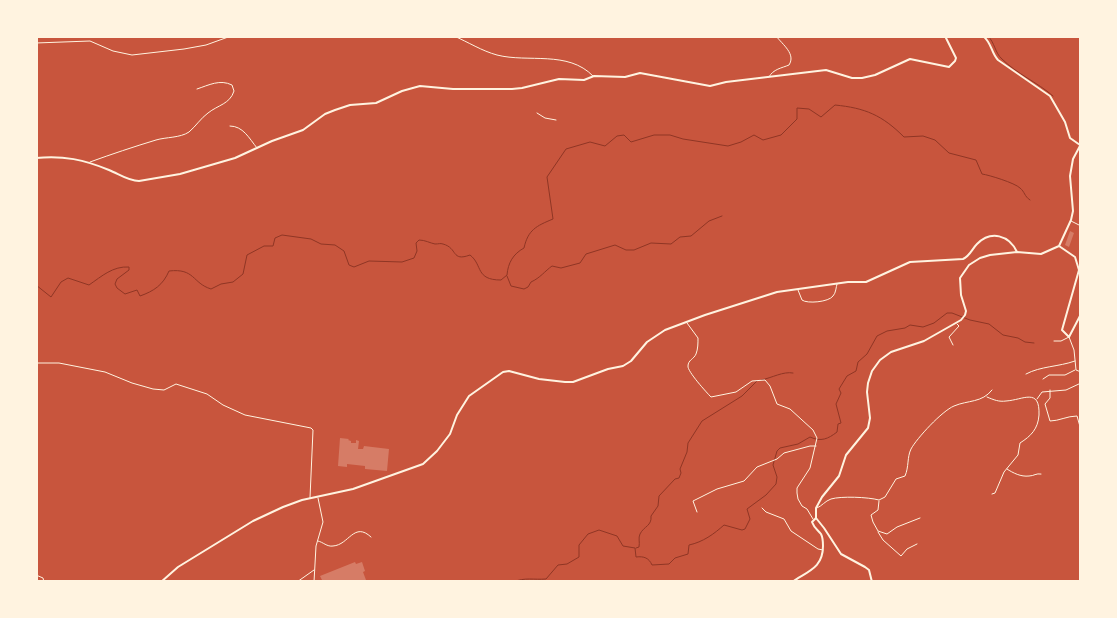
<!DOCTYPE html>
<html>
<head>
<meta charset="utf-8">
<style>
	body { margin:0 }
	#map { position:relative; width:1117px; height:618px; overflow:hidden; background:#c8553d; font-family:"Nunito Sans",sans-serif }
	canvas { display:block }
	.frame { position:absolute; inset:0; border:38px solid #fff3e0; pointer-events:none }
</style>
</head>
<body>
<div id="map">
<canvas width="1117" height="618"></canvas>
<div class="frame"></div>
</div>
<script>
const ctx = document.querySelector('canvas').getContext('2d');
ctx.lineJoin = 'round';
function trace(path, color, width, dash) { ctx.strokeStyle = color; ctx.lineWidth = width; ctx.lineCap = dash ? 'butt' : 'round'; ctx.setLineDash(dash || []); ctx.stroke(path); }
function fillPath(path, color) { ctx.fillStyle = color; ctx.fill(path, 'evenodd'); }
const stream = new Path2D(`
	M988,36C995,43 995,53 1002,59C1017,74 1037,82 1053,96
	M507,276L511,286L524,289L528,287L531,282C540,278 545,271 552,266L561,268L580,263L586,254L615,245L626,250H634L651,243L671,244L680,237L691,236L709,221L722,216
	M36,285L51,297L61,282L68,278L89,285C102,276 113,266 129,267V270L117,279L115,284L117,288L125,294L137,290L140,296C154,291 163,285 169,271C195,268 192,283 211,289L221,284L233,282L243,274L247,255L264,246H273L275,238L282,235L311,239L321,244L335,245L344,251L349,265L354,267L369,261L402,262L414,258L417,251L416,243L419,240C425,240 430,243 435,244C439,244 440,243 443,244C458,248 451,262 470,255C483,265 475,280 501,280L507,275C508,263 513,254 524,248C528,230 536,226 553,219L547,177L566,149L590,142L605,146L617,136L624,135L631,142L654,135H670L683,139L728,146L741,142L754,135L763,140L781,135L797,119V108L809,109L821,117L835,105C865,108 882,115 904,137L923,136L935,140L949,153L976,160L982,174C989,175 1015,183 1020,188C1025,192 1024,196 1030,200
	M761,380C772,378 783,371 793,373
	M636,548L639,547C640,542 638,538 640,534C644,526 652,526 651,516L658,506L659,496L675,479L679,478L681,473L680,469L687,452L688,443L702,421L742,396L757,381
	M513,582C525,577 534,580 546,579L558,565L567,564L579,557V545L588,534L599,530L617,536L623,546L635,548L636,557C644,556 649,558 652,565L669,564L675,558L688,554L689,545C703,542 714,534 724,525L742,530L745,529L750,519L747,509L766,495L776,484L777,477L773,465L777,451L780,448L798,444L810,437C821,442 828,439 837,432L838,424L841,423L836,404L841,393L839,389L847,376L856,371L858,362L867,354L877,336L887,331L905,328L910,325L923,327L934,323L947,313H952L970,320L989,324L1003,335L1018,338L1025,342L1034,343`);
const building = new Path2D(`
	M1070,231L1074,233L1069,247L1065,245Z
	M340,438L349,439L348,440L351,441V443H356V440L359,441L358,449H363L364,446L389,449L387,471L365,469V466L347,464V467L338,466Z
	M355,562L356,564L362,562L365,571L363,572L366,580L361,582H323L320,576Z`);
const minor = new Path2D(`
	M454,36C468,42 482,51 497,55C528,63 568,50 593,76
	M36,43L90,41L113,51L132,55L184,49L206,45L231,36
	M769,77C773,69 782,68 789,65C796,54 783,45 776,36
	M537,113L545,118L556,120
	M230,126C243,126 249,138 257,148
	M90,162C112,154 133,147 156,140C166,137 180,138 189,132C196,126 201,118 208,113C218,105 230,104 234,91L232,85C220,79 209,85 197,89
	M1071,221L1081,226
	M798,290L802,300C807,304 829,302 833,296C836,293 836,287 837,284
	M687,323L698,338C698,343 698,349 696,354C694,359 688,360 688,366C687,371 707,393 711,397L736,392L752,381L765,380L770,386L777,404L790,409L813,430L817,438L810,468L797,488V493L798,499L802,506L807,509L813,519
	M1054,341H1061L1069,337L1074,350L1076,370L1081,372
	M953,345L949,337L959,326L957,324
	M36,363H59L105,372L132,383L153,389L164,390L176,384L207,394L223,405L245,415L311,428L313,430L310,498
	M1026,374C1041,366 1058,367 1075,361
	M1043,379L1049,375H1065L1075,370
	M1050,390V398L1045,404L1050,421C1059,421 1067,416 1077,416L1081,430
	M987,397C994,400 999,402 1006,401C1023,400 1040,387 1039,415C1038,429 1031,436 1020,443L1018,455L1004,472L995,493L992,494
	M1037,399L1042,392L1066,390L1081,383
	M1007,469C1013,473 1021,477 1029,476C1034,476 1036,473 1041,474
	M879,501L878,510L871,515L873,522L878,531L887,534L897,527L920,518
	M762,508L766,512L784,519L791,531L818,549L823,550
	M817,508C822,506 825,501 831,499C841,496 868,497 879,500L885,497L896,479L905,476C909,467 907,457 911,449C917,438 942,411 954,406C968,400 982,403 992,390
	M697,512L693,501L717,489L744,481L757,467L777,459L784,453L810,446H816
	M878,532L883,540L901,556L907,549L917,544
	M318,541C323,542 327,547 333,546C349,545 354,521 371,537
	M36,575L43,578L44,582
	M297,582L314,570
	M314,582L316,546L323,522L318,498`);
const tertiary = new Path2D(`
	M983,36C992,43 991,53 998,60L1050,96L1065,122L1070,138L1080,145
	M36,158C63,155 85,160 109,170C119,174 128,181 139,181L180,174L235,158L272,141L303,130L325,114L335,110L350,105L376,103L402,91L420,86L453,89H512L522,88L559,79L584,80L594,76L625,77L640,73L710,86L726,82L826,70L852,78H862L875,75L910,59L949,67L955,61L956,58L945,36
	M161,582L178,567L253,521L283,507L302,500L353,489L423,464L437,451L450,434L457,415L469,396L503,372L509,371L539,379L565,382H573L608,369L623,366L631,361L647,342L665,330L705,315L777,292L848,282H866L910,262L963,259C970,256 972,249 977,244C991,230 1009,235 1017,252
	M792,582C808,571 823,568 823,546C823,542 823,538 821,534C818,530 814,528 812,522L816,518`);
const secondary = new Path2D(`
	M1059,246L1075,257L1079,270L1062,330L1069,337L1081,314
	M872,582L869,570L865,567L841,554L824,528L816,518V508L822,497L839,476L846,455L868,428L870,418L867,392L868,383L872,371L880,360L891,352L924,341L961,320L965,315L966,311L961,295L960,278L969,265L980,258L990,255L1017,252L1041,254L1059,246L1071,220L1073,211L1070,176L1073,159L1081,144`);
trace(stream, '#8f3625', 1);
fillPath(building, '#d67c66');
trace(minor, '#fff3e0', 1);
trace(tertiary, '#fff3e0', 2);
trace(secondary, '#fff3e0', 2);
</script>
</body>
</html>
